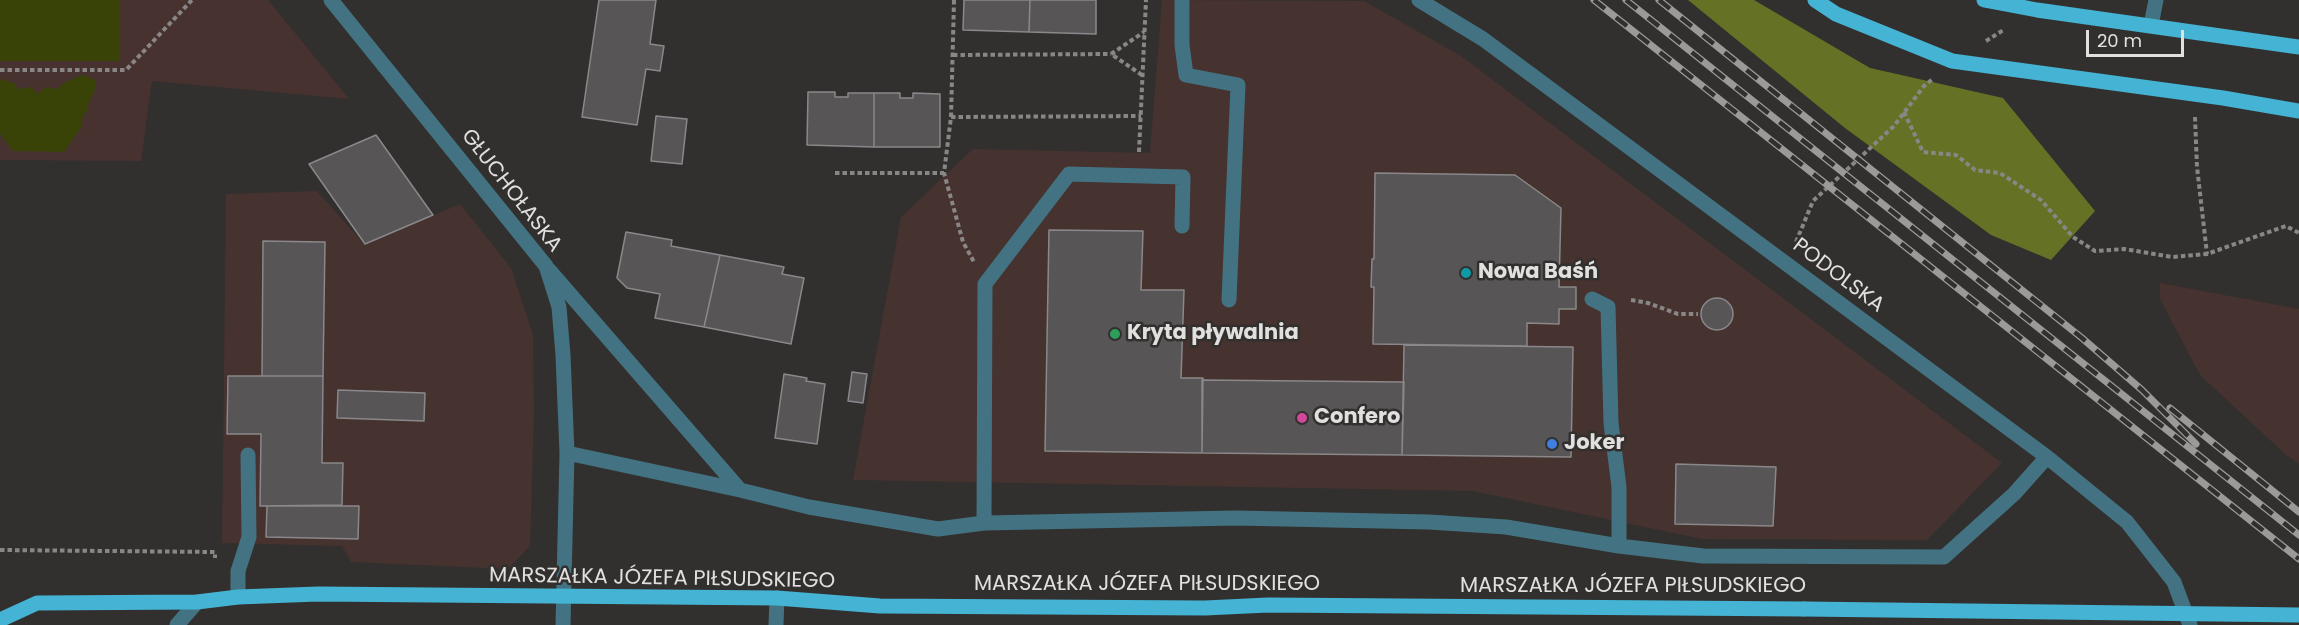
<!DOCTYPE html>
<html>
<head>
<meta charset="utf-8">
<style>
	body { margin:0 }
	#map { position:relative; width:2299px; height:625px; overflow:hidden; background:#32302e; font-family:Poppins,sans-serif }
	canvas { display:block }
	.scale { position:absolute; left:2086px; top:30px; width:98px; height:27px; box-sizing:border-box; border:3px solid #e2e0df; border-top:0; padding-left:8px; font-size:18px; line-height:21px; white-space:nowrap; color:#e2e0df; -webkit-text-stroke:4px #32302e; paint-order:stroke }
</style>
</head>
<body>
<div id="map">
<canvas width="2299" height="625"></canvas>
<div class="scale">20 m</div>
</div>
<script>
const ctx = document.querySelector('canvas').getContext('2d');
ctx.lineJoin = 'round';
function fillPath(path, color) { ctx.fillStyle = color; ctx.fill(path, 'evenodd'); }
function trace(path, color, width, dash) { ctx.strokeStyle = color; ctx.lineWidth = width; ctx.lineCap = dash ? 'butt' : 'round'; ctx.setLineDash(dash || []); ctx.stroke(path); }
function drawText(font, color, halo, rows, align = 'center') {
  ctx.font = font + ' Poppins,sans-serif'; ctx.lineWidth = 5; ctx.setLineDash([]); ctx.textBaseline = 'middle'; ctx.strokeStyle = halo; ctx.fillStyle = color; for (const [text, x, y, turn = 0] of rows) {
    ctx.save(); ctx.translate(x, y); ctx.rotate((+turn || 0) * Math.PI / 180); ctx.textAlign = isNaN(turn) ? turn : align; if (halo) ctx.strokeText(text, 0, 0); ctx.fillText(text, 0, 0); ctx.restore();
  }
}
const commercial = new Path2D(`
	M1162,0L1364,1L1461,56L2002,463L1927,540L1702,539L1473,491L853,480L901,217L973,149L1150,153Z
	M317,191L365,245L460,204L511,268L533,335L534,414L530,546L508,569L351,562L342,546L222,543L226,194Z
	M2160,283L2299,309V464L2285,454L2200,375L2160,299Z`);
const education = new Path2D(`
	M0,0H268L349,99L152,81L141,161L0,160Z`);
const green = new Path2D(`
	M0,0H120V61H0Z
	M82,75L94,79C99,93 87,97 88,111L83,115L81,128L64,152L13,151L0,134V79L14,83L18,89L31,87L38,94L46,87L58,89L63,83Z`);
const forest = new Path2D(`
	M1688,0H1754L1870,68L2003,98L2095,211L2051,260L1991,235L1845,128Z`);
const building = new Path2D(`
	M599,0H656L650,44L664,46L660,71L646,69L637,125L582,117Z
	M964,0H1030L1029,32L963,30Z
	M1030,0H1096V34L1029,32Z
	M808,92H835V97H848V93H874V147L807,145Z
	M874,93H900V98H913V93L940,94V147H874Z
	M656,116L687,119L682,164L651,161Z
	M376,135L433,215L365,244L309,164Z
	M1375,173L1515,175L1561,208L1559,287H1576V309H1559V324L1527,323V346L1373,344L1374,287H1371L1372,259H1374Z
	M1049,230L1143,231L1141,290H1184L1181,378H1203L1202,453L1045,451Z
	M626,232L672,240L671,246L720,255L704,327L655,318L660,294L627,288L617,278Z
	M263,241L325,242L323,376H262Z
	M720,255L784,267L782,274L804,278L791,344L704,327Z
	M1701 314a16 16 0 1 1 32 0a16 16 0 1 1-32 0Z
	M1404,345L1573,347L1571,457L1402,455Z
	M852,372L867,374L863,403L848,401Z
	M784,374L807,378L806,381L825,384L817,444L775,438Z
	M228,376H323L322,463H343L342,505L260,506L261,434H227Z
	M1202,380L1404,382L1402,455L1202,453Z
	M338,390L425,393L424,421L337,418Z
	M1676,464L1776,467L1773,526L1675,524Z
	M267,506H359L358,539L266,537Z`);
const path = new Path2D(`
	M954,0L951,117L944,173L963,242L974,262
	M1986,41L2005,29
	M953,55L1111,54
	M0,70H126L192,0
	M1142,75L1111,54L1144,32
	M1904,112L1923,152L1956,155L1975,170L2000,173L2041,200L2073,237L2095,251L2124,249L2172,257L2207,254L2286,226L2299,233
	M951,117L1141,116
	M2195,117L2197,167L2207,254
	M1139,152L1146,0
	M835,173H944
	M1796,242L1813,201L1894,126L1924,86L1934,78
	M1631,300L1648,303L1678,314H1698
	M0,550L215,552V558`);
const minor = new Path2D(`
	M331,0L546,266L559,307L563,355L567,453L563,625
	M1182,0V45L1186,75L1238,85L1229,300
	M1419,0L1483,39L2047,457L2127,522L2174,582L2190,625
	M2151,25L2156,0
	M549,270L740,490
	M1592,299L1608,307L1611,423L1619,487V546
	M567,453L740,490L809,507L938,529L984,523L1236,518L1429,522L1506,527L1619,546L1703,556L1944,557L2014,494L2047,457
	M984,523L985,284L1069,174L1183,177L1182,226
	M238,597V571L249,537L248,455
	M177,625L197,602
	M776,625L777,598`);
const major = new Path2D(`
	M1815,0L1836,14L1952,61L2223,98L2299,111
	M1984,0L2037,10L2299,47
	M0,620L37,603L197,602L238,597L318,594L777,598L880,606L1205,608L1268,605L1804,609`);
const rail = new Path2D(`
	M1594,0L2299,559
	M1626,0L2299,535
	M1659,0L2082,338L2142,390L2196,444
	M2170,408L2299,512`);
const majorBridge = new Path2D(`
	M1804,609L2299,615`);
const markers = [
	[1466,273,6,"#0f9aa8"],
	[1115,334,6,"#2e9e5b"],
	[1302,418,6,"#d1479c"],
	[1552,444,6,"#3f7fe0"]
];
const streetNames = [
	["GŁUCHOŁASKA",511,191,52],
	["PODOLSKA",1838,276,37],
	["MARSZAŁKA JÓZEFA PIŁSUDSKIEGO",662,579,1],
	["MARSZAŁKA JÓZEFA PIŁSUDSKIEGO",1147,585],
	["MARSZAŁKA JÓZEFA PIŁSUDSKIEGO",1633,587]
];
const poiNames = [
	["Nowa Baśń",1478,273],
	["Kryta pływalnia",1127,334],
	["Confero",1314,418],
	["Joker",1564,444]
];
fillPath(commercial, '#46322f');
fillPath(education, '#473230');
fillPath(green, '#3a4307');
fillPath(forest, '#657124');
fillPath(building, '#585557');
trace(building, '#8a888a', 1.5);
trace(path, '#898786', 4, [4.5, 3]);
trace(minor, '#437382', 15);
trace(major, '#45b3d3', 15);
trace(rail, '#9c9a99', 7);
trace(rail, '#32302e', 4.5, [14]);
trace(majorBridge, '#45b3d3', 15);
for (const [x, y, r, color] of markers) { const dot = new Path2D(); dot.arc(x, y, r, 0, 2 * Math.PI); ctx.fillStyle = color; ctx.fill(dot); trace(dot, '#32302e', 2); }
drawText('21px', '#e2e0df', '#32302e', streetNames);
drawText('bold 21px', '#e2e0df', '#32302e', poiNames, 'left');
</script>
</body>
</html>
